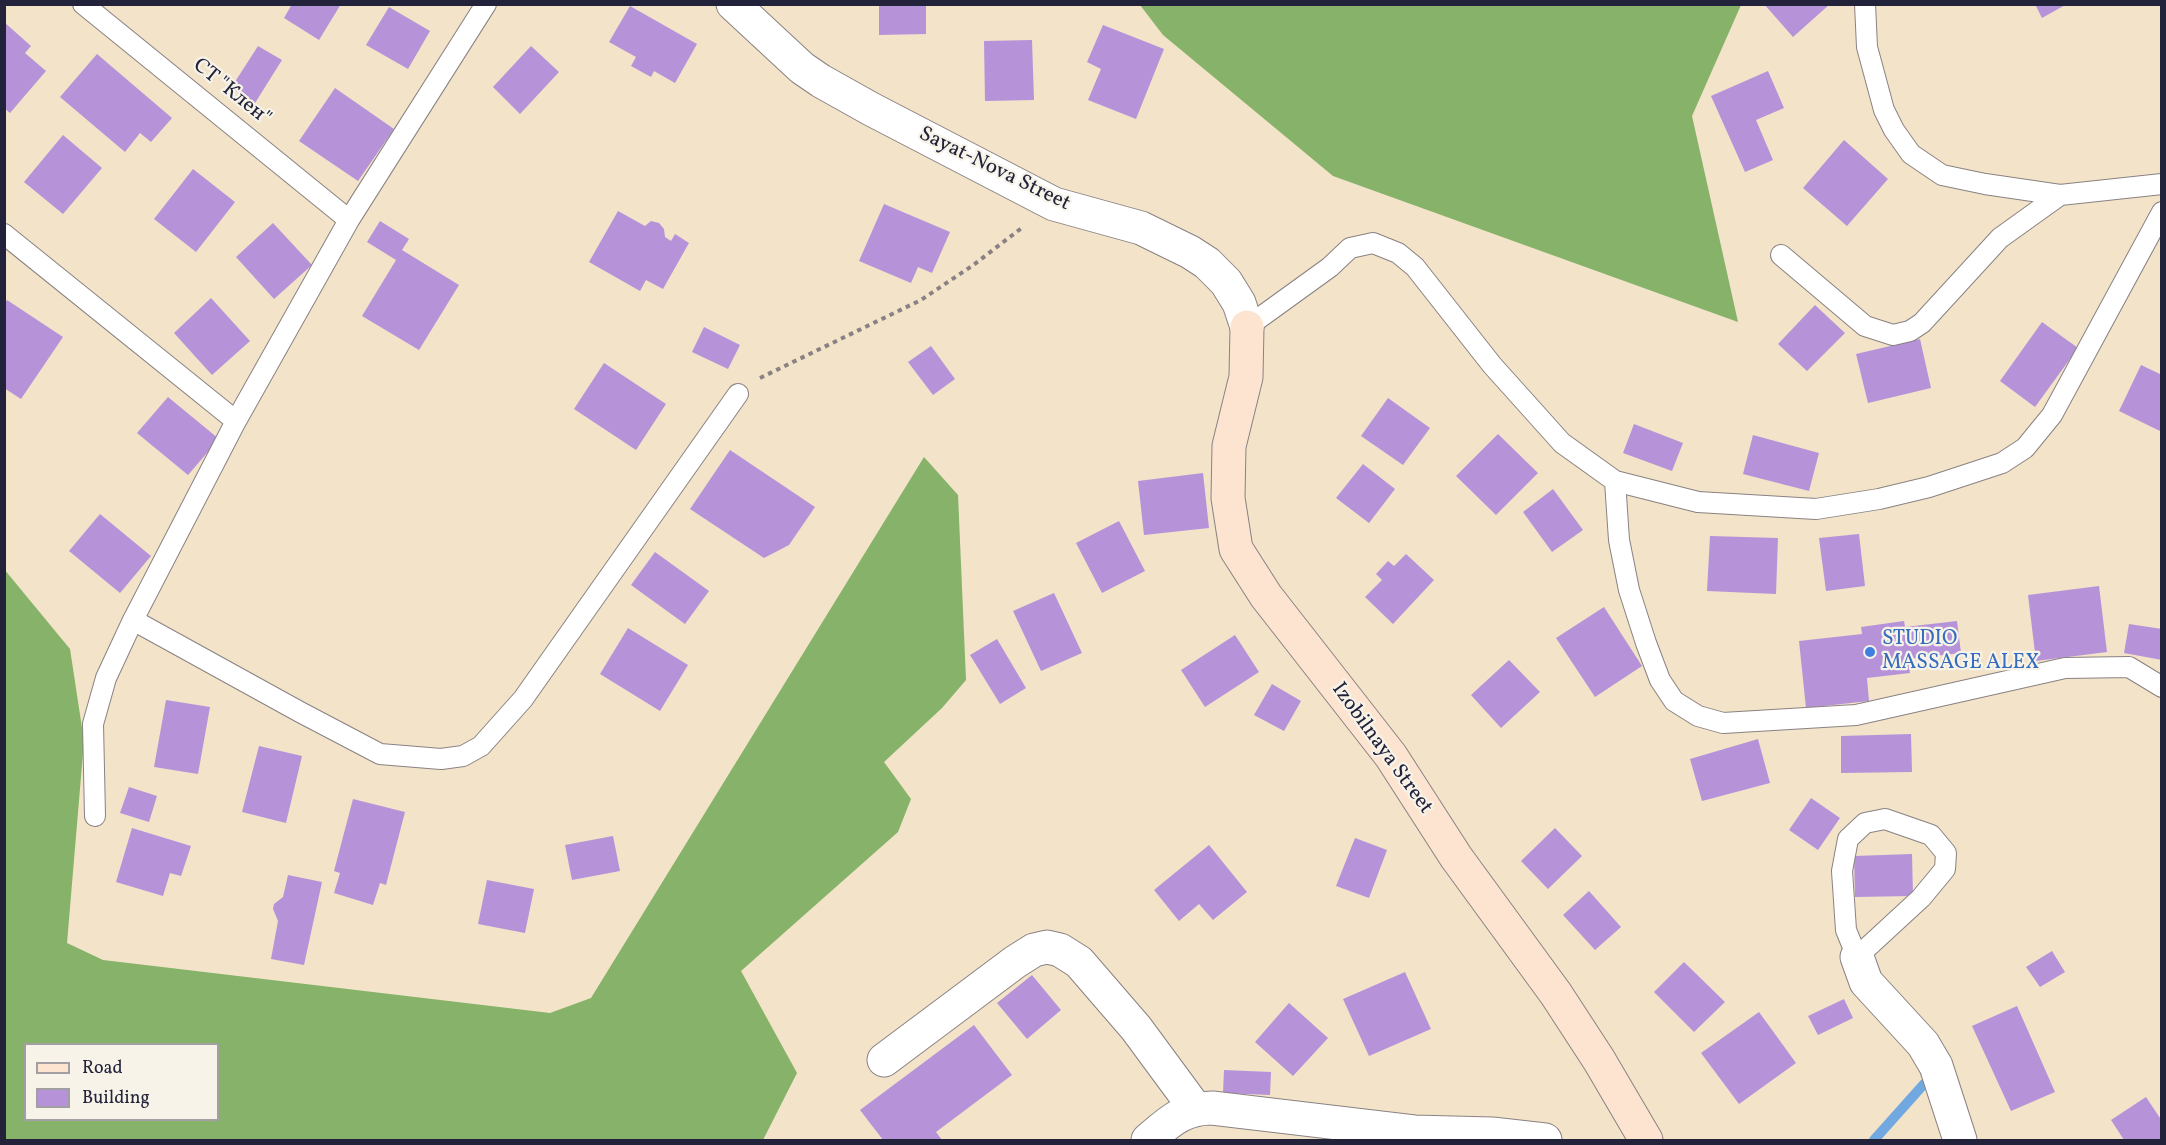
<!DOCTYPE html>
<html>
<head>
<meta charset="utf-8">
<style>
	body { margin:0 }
	#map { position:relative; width:2166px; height:1145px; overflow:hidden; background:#f2e3c9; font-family:Vollkorn,serif }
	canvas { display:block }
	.frame { position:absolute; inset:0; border:6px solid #22223b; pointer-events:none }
	.legend { position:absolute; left:24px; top:1043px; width:195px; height:78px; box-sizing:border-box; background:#f7f3e8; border:2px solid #a29fa3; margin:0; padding:8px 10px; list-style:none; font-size:18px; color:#22223b }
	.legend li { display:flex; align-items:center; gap:12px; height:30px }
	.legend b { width:30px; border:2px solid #a29fa3 }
</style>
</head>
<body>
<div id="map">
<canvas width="2166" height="1145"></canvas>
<div class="frame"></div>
<ul class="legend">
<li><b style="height:8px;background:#fde4d0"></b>Road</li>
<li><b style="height:16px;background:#b693d9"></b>Building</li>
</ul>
</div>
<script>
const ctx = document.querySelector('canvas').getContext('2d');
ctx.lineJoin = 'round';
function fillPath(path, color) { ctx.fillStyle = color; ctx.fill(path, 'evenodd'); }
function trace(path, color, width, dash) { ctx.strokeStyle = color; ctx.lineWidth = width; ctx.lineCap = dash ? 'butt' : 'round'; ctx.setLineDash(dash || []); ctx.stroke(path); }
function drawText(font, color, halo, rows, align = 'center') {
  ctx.font = font + ' Vollkorn,serif'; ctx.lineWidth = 4.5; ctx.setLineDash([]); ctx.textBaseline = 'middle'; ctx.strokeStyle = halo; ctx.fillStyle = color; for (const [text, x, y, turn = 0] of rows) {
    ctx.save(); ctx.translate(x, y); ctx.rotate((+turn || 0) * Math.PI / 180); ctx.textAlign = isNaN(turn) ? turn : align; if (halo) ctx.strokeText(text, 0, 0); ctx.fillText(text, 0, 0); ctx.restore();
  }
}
const forest = new Path2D(`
	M1140,5H1741L1692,116L1738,322L1333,176L1163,35Z
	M924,457L958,495L966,680L942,708L884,762L911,799L898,832L741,971L797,1073L763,1140H5L4,569L70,649L84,741L67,943L103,960L550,1013L591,998ZM26,1044H218V1120H26Z`);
const stream = new Path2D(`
	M1874,1140L1924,1084`);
const building = new Path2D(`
	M292,4H341L319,40L284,18Z
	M879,4H926V34L879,35Z
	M1764,4H1830L1793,37Z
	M2035,4H2067L2042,18Z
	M630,6L697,44L675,83L654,71L651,77L631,66L636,57L609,42Z
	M389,7L430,31L408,69L366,45Z
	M4,22L31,46L25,53L46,71L10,113L4,108Z
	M1103,25L1164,49L1136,119L1088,100L1101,69L1087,62Z
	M1032,40L1034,100L985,101L984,41Z
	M258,46L282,60L255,103L231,88Z
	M531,46L559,72L520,114L493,87Z
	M97,54L172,118L151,142L140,133L125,152L60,97Z
	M1768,71L1784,108L1756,120L1773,160L1745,172L1711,96Z
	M335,88L394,129L358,181L299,141Z
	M63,135L102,168L63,214L24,182Z
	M1844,140L1888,179L1847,226L1803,188Z
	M193,169L235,202L196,252L154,219Z
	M884,204L950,232L932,273L918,267L911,283L859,261Z
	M618,211L645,226L651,221L659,223L664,229L665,237L671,241L675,234L689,243L663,289L646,280L640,291L589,262Z
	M380,221L409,239L402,250L459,285L419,350L362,316L396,260L367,242Z
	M273,223L312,265L274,299L236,257Z
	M211,298L250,341L212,375L174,333Z
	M7,300L63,337L21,399L4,388V304Z
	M1815,305L1845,333L1807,371L1778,344Z
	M2042,322L2078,348L2035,407L2000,381Z
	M704,327L740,345L728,369L692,352Z
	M1920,339L1931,388L1868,403L1856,354Z
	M931,346L955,379L933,395L908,362Z
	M604,363L666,404L636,450L574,409Z
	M2141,365L2162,375V432L2119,411Z
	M168,397L219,439L188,475L137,433Z
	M1388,398L1430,428L1403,465L1361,436Z
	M1634,424L1683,443L1672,471L1623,453Z
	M1498,434L1538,473L1496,515L1456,476Z
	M1753,435L1819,453L1809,491L1743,474Z
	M730,450L815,507L789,545L764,558L690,509Z
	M1363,464L1395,489L1369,523L1336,498Z
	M1203,473L1209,528L1144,535L1138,481Z
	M1553,489L1583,530L1552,552L1523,512Z
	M100,514L151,556L120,593L69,551Z
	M1119,521L1145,571L1102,593L1076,543Z
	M1859,534L1865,586L1826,591L1819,538Z
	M1710,536L1778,538L1776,594L1707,591Z
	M655,552L709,591L685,624L631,585Z
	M1406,554L1434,580L1393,624L1365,597L1382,580L1376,574L1388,561L1394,566Z
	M2099,586L2107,652L2036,661L2028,595Z
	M1054,593L1082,653L1041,671L1013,611Z
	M1604,607L1642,666L1595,697L1556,638Z
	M1904,621L1905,627L1957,621L1961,653L1908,659L1910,673L1867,678L1869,701L1806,708L1799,641L1862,634L1861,627Z
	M2129,624L2162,629V660L2124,653Z
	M628,628L688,665L660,711L600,674Z
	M1235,635L1259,672L1205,707L1181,670Z
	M997,639L1026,688L1000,704L970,655Z
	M1509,660L1540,692L1501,728L1471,695Z
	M1272,684L1301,701L1284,731L1254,715Z
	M166,700L210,707L198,774L154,767Z
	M1911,734L1912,772L1841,773V736Z
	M1758,739L1770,783L1702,801L1690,759Z
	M259,746L302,756L286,823L242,812Z
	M129,787L157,796L149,822L120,813Z
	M1811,798L1840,818L1818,850L1789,830Z
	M353,799L405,812L386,885L380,883L373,905L334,893L340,873L334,871Z
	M132,828L191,846L181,876L170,873L163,896L116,882Z
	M1555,828L1582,856L1548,889L1521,861Z
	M613,836L620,871L572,880L565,845Z
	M1355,838L1387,850L1369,898L1336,886Z
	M1209,845L1247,892L1213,920L1199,904L1179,921L1154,890Z
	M1912,854L1913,896L1855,897L1854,856Z
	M288,875L322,882L304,965L271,959L278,921L273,909L274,904L283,897Z
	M487,880L534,889L525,933L478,924Z
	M1589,891L1621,927L1595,950L1563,915Z
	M2052,951L2065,972L2040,987L2026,967Z
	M1684,962L1725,1002L1694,1032L1654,992Z
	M1405,972L1431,1029L1369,1056L1343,999Z
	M1032,975L1061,1010L1027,1039L997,1003Z
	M1844,999L1853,1018L1818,1035L1808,1016Z
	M1289,1003L1328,1038L1293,1076L1255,1042Z
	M2017,1006L2055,1092L2011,1111L1972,1026Z
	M1759,1012L1796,1063L1739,1104L1701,1053Z
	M974,1025L1012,1075L936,1132L942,1140H883L860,1110Z
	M1224,1070L1271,1072L1270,1095L1223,1093Z
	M2146,1097L2162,1121V1140H2124L2111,1120Z`);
const path = new Path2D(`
	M760,378L921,300L972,266L1023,227`);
const lane = new Path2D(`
	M83,4L349,220
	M486,4L349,220L236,421L133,620L300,712L380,754L441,759L463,756L481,746L523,699L738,394
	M1865,4L1867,47L1884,110L1894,130L1911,154L1942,175L1985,184L2060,195L2162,184
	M4,234L236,421
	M1781,255L1865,326L1893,335L1910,331L1922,323L2000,238L2060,195
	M1247,327L1330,267L1350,248L1373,243L1398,253L1415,267L1492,365L1562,443L1615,481L1698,502L1816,509L1879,499L1929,487L2002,463L2025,448L2052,415L2162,212
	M1615,481L1619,540L1629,590L1646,643L1660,680L1674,701L1698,716L1723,723L1856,715L2065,668L2129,667L2162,687
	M95,816L93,724L106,678L133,620
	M1885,819L1931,835L1946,853L1945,869L1921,898L1857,957L1846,930L1842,871L1848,839L1865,823Z`);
const street = new Path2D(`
	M733,4L802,68L821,81L871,109L1054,204L1141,228L1190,252L1207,263L1226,282L1239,303L1247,327
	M1857,957L1866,982L1923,1044L1936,1066L1960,1140
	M884,1060L1015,962L1034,950L1047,947L1060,950L1079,962L1136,1028L1195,1108
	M1148,1140C1169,1122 1183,1108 1212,1108L1414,1132L1492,1134L1545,1140`);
const secondary = new Path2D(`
	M1247,327L1246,377L1229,446L1228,498L1236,549L1266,596L1391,756L1456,857L1556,994L1599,1060L1646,1140`);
const markers = [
	[1870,652,6,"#3f7fe0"]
];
const streetNames = [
	["СТ \"Клен\"",231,93,39],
	["Sayat-Nova Street",994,170,26],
	["Izobilnaya Street",1381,749,54]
];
const shopNames = [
	["STUDIO",1882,640],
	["MASSAGE ALEX",1882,664]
];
fillPath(forest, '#86b269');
trace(stream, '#72a8e0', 10);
fillPath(building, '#b693d9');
trace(lane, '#8a8282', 22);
trace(street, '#8a8282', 35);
trace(secondary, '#8a8282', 35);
trace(path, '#8a8282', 4, [4.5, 4.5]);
trace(lane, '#fff', 20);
trace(street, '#fff', 33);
trace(secondary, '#fde4d0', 33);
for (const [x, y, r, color] of markers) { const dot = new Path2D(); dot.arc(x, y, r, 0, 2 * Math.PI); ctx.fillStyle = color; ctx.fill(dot); trace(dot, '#f7f3e8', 2); }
drawText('21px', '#22223b', '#f7f3e8', streetNames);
drawText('21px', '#366cbe', '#f7f3e8', shopNames, 'left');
</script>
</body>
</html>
